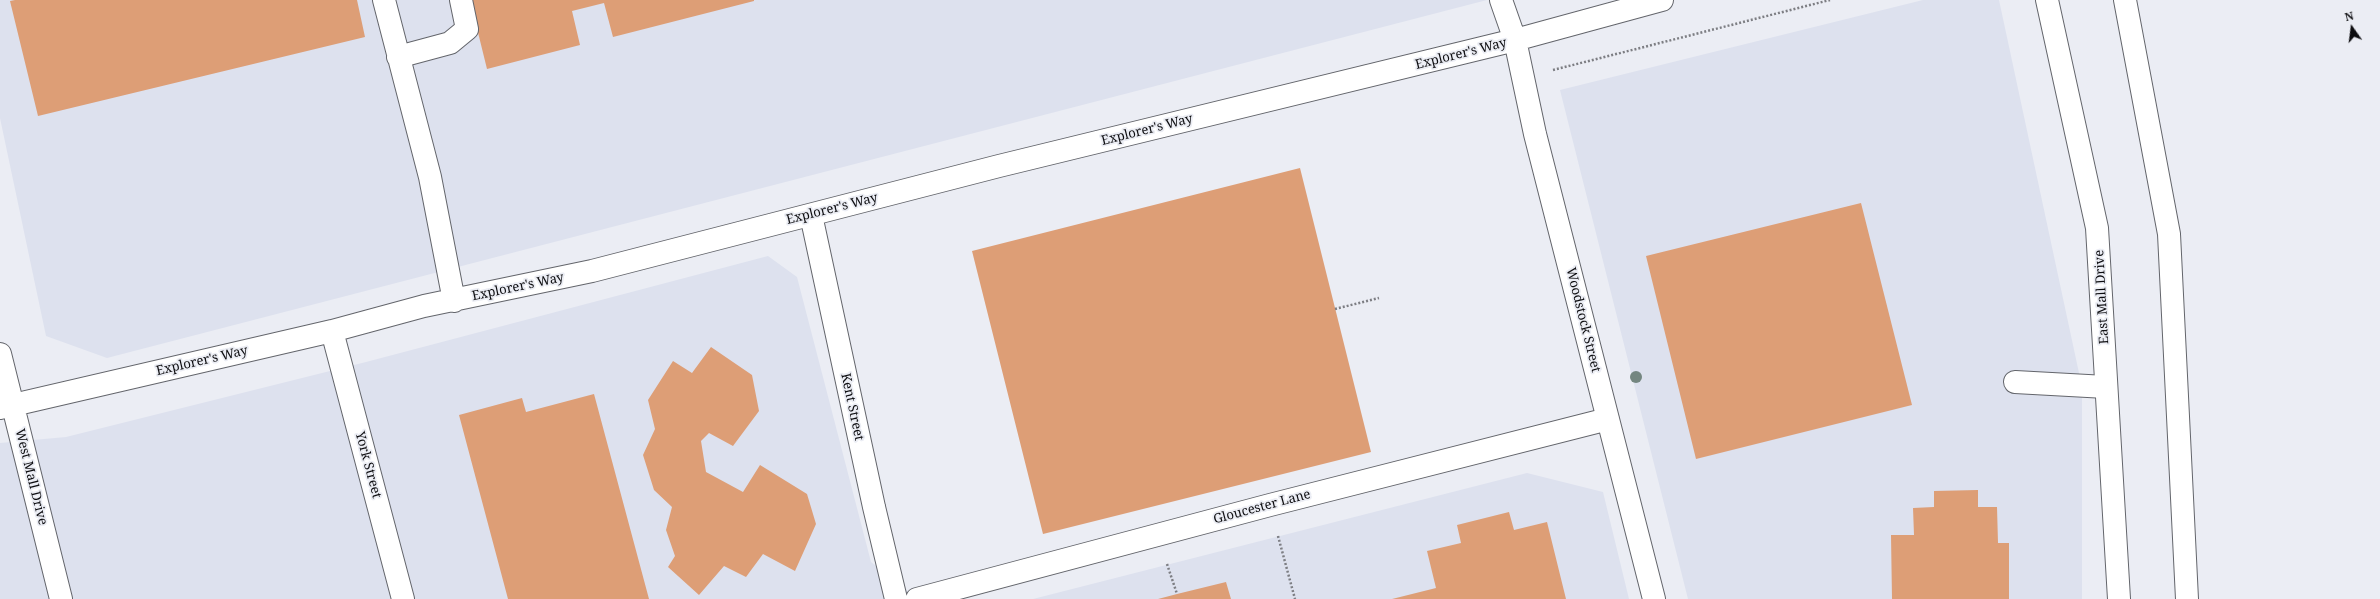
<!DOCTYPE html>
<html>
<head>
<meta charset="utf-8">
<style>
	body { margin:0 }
	#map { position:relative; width:2380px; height:599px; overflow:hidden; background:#ebedf4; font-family:"Noto Serif",serif }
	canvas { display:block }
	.north { position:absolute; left:2332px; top:8px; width:40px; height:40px; -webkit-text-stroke:3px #ebedf4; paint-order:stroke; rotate:346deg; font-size:11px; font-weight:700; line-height:16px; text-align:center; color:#0d0d10 }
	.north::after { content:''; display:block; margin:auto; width:14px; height:18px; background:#0d0d10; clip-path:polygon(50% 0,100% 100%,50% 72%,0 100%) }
</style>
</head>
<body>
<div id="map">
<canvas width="2380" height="599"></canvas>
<div class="north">N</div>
</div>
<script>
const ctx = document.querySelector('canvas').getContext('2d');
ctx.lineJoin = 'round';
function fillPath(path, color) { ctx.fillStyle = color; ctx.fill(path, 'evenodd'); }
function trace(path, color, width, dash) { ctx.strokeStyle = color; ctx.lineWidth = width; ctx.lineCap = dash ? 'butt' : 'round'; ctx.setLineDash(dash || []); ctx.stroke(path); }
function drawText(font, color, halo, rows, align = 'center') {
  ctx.font = font + ' "Noto Serif",serif'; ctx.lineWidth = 3.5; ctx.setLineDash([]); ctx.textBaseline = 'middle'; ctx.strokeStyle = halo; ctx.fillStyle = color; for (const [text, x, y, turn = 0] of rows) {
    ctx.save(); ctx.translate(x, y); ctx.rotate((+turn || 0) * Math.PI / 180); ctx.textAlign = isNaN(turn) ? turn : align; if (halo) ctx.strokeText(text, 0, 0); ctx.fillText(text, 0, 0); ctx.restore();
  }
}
const built = new Path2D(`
	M0,0H1487L107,358L46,336L0,118Z
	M1923,0H1999L2082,387V599H1688L1560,90Z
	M768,256L797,277L871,562L918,599H0V443L66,437L366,362Z
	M1527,473L1603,492L1629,599H1033Z`);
const building = new Path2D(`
	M15,0H357L365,37L38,116L10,1Z
	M470,0H754V1L613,37L604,3L572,11L580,45L487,69Z
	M1300,168L1371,452L1043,534L972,251Z
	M1861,203L1912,405L1696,459L1646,256Z
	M711,347L752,375L759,411L733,446L709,433L701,441L706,472L743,492L760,465L807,494L816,524L795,571L763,554L746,577L724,566L699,595L668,567L675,556L666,530L672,507L654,490L643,455L655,429L648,400L673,361L692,373Z
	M594,394L649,599H508L459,415L522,398L526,412Z
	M1978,490V507H1997L1998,543H2009V599H1892L1891,535H1914L1913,508L1934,507V491Z
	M1509,512L1514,530L1547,522L1566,599H1392L1436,588L1427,551L1461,543L1457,525Z
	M1226,582L1231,599H1158L1177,594Z`);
const path = new Path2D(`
	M1553,70L1830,0
	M1335,309L1379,298
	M1278,536L1295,599
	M1167,564L1177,594`);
const minor = new Path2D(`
	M384,0L430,177L454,301
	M1501,0L1515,40L1535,134L1654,599
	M398,57L450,43L467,29L461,0
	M811,215L874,507L896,599
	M332,331L403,599
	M0,354L61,599
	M2015,382L2106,387
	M0,408L332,331L424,306L592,271L999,166L1515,40L1662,0
	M917,599L1270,505L1608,419`);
const major = new Path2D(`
	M2047,0L2097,228L2119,599
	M2125,0L2169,234L2187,599`);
const trees = [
	[1636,377]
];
const streetNames = [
	["Explorer's Way",1461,54,-14],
	["Explorer's Way",1147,130,-14],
	["Explorer's Way",832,209,-14],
	["Explorer's Way",518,287,-12],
	["East Mall Drive",2102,297,-93],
	["Woodstock Street",1583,320,76],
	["Explorer's Way",202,361,-13],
	["Kent Street",852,407,78],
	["York Street",368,465,75],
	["West Mall Drive",31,477,76],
	["Gloucester Lane",1262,507,-15]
];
fillPath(built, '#dde1ee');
fillPath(building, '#dd9e76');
trace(minor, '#63656b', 24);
trace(major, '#63656b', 24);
trace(path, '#7d7e83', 2.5, [2, 2]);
trace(minor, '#fff', 22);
trace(major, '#fff', 22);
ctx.fillStyle = '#748680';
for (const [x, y] of trees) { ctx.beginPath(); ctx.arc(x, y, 6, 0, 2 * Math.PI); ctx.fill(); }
drawText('13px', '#0d0d10', '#ebedf4', streetNames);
</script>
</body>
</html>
